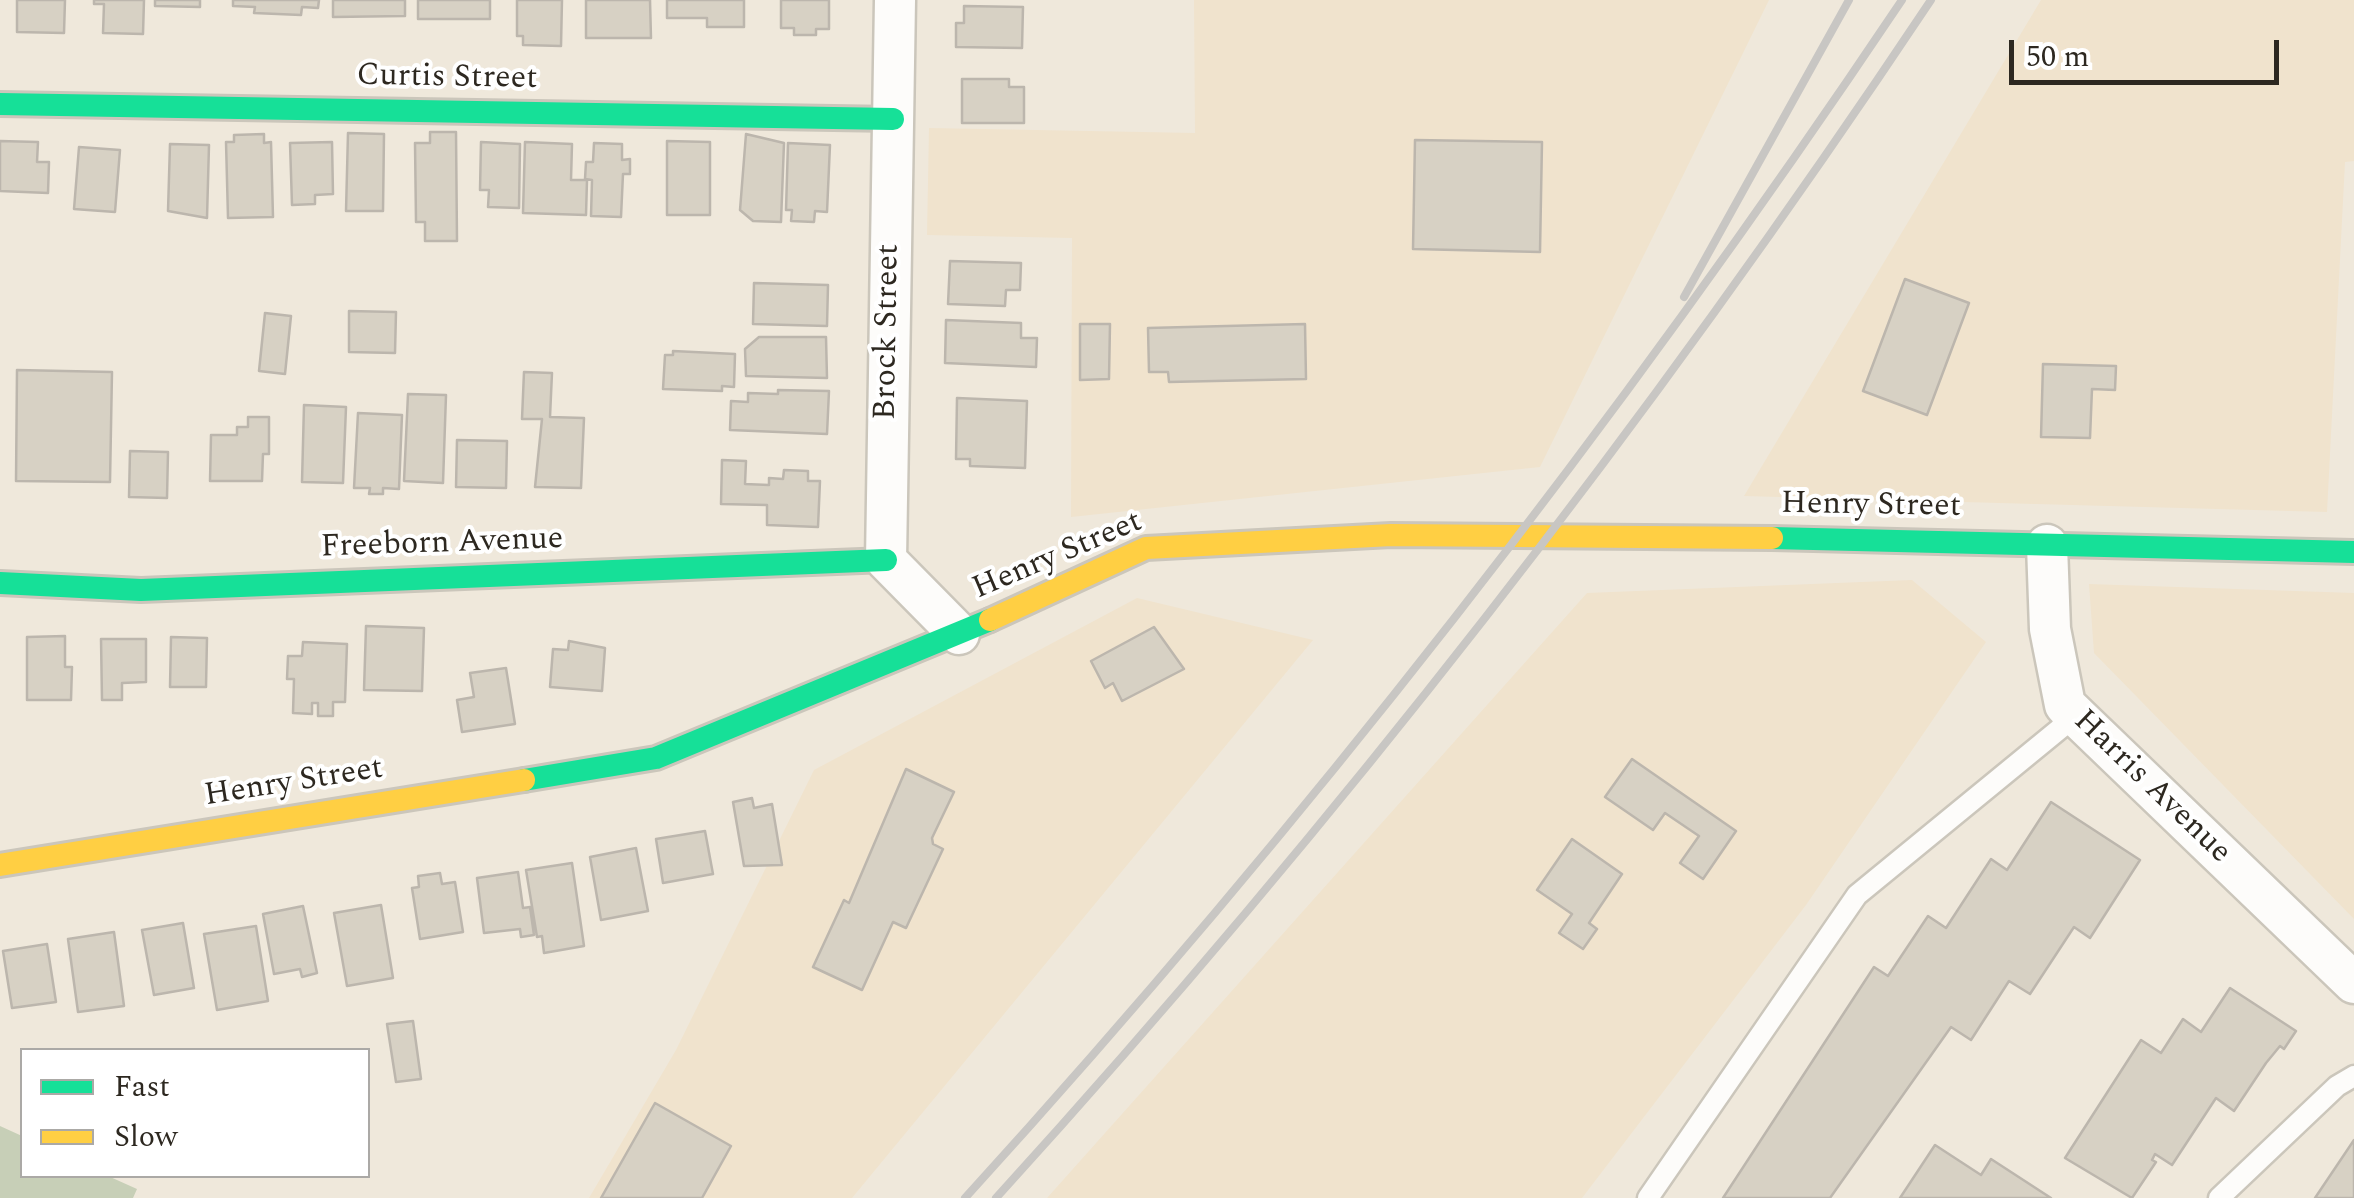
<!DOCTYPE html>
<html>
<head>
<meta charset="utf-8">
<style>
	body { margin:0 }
	#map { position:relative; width:2354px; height:1198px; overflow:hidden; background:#efe8db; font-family:Spectral,serif }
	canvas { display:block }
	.legend { position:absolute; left:20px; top:1048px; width:350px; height:130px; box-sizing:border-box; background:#fff; border:2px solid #aba9a6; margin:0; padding:12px 18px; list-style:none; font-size:30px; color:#2d2820 }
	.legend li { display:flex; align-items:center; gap:20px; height:50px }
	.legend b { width:50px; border:2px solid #aba9a6 }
	.scale { position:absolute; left:2009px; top:40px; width:270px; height:45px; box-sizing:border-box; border:5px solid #2d2820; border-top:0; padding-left:12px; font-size:30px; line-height:35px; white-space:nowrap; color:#2d2820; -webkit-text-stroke:8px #fff; paint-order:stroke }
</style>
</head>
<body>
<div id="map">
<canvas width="2354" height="1198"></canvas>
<ul class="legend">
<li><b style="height:12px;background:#16e098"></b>Fast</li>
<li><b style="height:12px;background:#ffcf43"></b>Slow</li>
</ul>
<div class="scale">50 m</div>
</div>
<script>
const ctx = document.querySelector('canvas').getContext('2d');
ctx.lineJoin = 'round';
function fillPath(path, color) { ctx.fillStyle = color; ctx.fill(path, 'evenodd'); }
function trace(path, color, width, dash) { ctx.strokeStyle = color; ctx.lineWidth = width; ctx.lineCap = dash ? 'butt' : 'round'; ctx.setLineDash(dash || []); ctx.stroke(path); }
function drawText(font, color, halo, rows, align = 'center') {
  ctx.font = font + ' Spectral,serif'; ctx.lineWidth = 8; ctx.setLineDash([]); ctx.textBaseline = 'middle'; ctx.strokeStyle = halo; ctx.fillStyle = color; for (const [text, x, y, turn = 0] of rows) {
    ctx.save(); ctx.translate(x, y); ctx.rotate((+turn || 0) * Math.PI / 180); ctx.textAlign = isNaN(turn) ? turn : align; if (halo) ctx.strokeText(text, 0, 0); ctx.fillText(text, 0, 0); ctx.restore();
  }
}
const built = new Path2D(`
	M1194,0H1769L1540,467L1071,517L1072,238L927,235L929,128L1195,133Z
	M2041,0H2354V161L2345,162L2327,512L1744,496Z
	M1912,580L1986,642L1806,905L1582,1198H1047L1587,593Z
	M2089,584L2354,593V919L2094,653Z
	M1137,598L1313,640L852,1198H589L676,1050L814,770Z`);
const forest = new Path2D(`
	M0,1126L22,1136V1176H108L137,1189L133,1198H0Z`);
const building = new Path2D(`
	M17,0H65L64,33L17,32Z
	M94,0H144L143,34L103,33L104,4H94Z
	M155,0H200V7L155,6Z
	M233,0H319L318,8L302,7L301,15L254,13L255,7L233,6Z
	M333,0H405V16L333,17Z
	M418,0H490V19H418Z
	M517,0H562L561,46L523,45V36H517Z
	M586,0H650L651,38H586Z
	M667,0H744V27H707V18H667Z
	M781,0H829V29H816V35H794V28H781Z
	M964,6L1023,7L1022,48L956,47V23H964Z
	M962,79H1009V87H1024V123H962Z
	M430,132H456L457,241H425V222H416L415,143H430Z
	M348,133L384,134L383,211H346Z
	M264,134V143L271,142L273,217L228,218L226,142H234V135Z
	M746,134L784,143L781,222L753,221L740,210Z
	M1415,140L1542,142L1540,252L1413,249Z
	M0,141L38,142L37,162H49L48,193L0,191Z
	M667,141L710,142V215H667Z
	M332,142L333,194L315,195V204L292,205L290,143Z
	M481,142L520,144L519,208L488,207L489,190H480Z
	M525,142L572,144L571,180H587L586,215L523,213Z
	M594,143L622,144V160L630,159V174H623L621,217L591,216L592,180L585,179L586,162H593Z
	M788,143L830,145L827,212L815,211L814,222L791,221L792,210H786Z
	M170,144L209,145L207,218L168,211Z
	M79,147L120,150L115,212L74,209Z
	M950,261L1021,263L1020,290H1006L1005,306L948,304Z
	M1905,279L1969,303L1927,415L1863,391Z
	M754,283L828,285L827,326L753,324Z
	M349,311L396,312L395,353L349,352Z
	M265,313L291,316L285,374L259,371Z
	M946,320L1021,323V338H1037L1036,367L945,363Z
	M1080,324H1110L1109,379L1080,380Z
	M1305,324L1306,379L1169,382L1168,372H1149L1148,328Z
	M759,337H826L827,378L746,376L745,349Z
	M673,351L735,354L734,387L722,386V391L663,389L665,355H673Z
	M2043,364L2116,366L2115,390L2092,389L2090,438L2041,437Z
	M17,370L112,372L110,482L16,481Z
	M524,372L552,373L550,417L584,418L581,488L535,487L542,419H522Z
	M778,390L829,391L827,434L730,430L731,401L748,402V393L778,394Z
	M408,394L446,395L443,483L404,481Z
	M957,398L1027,401L1025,468L970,466V459H956Z
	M304,405L346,407L343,483L302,482Z
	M358,413L402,415L399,489L383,488V494H369L370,488H354Z
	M248,417H269V454H263L262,481H210L211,435H237V427H248Z
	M457,440L507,441L506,488L456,487Z
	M130,451L168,452L167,498L129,497Z
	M722,460L746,461L745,484L769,485V478L783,479L784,470L808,471V481H820L818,527L767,525V505L721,504Z
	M366,626L424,628L422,691L364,690Z
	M1154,627L1184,669L1122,701L1113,683L1105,688L1091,661Z
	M65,636V667H72L71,700H27V637Z
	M171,637L207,638L206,687H170Z
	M101,639H146V682L122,683V700H102Z
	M569,641L605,648L602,691L550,687L553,649L568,650Z
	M303,642L347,644L345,702H333V716H318V703H312V714L293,713L294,679H287L288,656H302Z
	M506,668L515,724L462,732L457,700L474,697L470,673Z
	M1632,759L1736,831L1703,879L1680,863L1699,836L1665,813L1653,830L1605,797Z
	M906,769L954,792L932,838L933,844L943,849L906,928L893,922L862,990L813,967L844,900L849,903Z
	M752,798L754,808L772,804L782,865L744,866L733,802Z
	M2051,802L2140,860L2090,938L2074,927L2030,994L2009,981L1971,1040L1951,1027L1830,1198H1723L1874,967L1888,976L1928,916L1946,928L1991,859L2007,870Z
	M705,831L713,874L663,883L656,839Z
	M1572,839L1622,874L1589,923L1597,929L1583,949L1559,933L1572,914L1537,890Z
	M636,848L648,911L601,920L590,857Z
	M572,863L584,946L544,953L542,936L537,937L526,870Z
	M518,872L523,908L530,907L534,935L521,937L520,929L484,933L477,878Z
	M440,873L442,884L455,882L463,932L420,939L412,888L419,887L418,876Z
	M381,905L393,978L347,986L334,913Z
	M303,906L317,973L302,977L300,969L274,974L263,914Z
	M183,923L194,988L154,995L142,930Z
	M256,926L268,1001L217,1010L204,934Z
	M114,932L124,1006L78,1012L68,939Z
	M47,944L56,1002L12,1008L3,951Z
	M2230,988L2296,1031L2284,1049L2280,1046L2266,1063L2234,1111L2216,1098L2172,1165L2155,1154L2152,1160L2156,1162L2132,1198L2065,1158L2141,1040L2161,1053L2183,1019L2201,1032Z
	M413,1021L421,1079L396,1082L387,1024Z
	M655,1103L731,1146L702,1198H601Z
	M2354,1140V1198H2315Z
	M1935,1145L1981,1175L1991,1159L2051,1198H1900Z`);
const lane = new Path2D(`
	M1648,1198L1857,895L2062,727L2065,705
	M2219,1198L2337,1086L2354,1076`);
const street = new Path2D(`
	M895,0L886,560L959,634
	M2047,545L2050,629L2065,705L2354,983`);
const fast = new Path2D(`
	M0,104L893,119
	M1772,538L2354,552
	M0,583L141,590L886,560
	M524,780L656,758L990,620`);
const slow = new Path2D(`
	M990,620L1146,548L1391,535L1772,538
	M0,865L524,780`);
const rail = new Path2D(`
	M1684,297L1849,0
	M965,1198C1310,819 1617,425 1902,0
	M996,1198C1338,822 1649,423 1931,0`);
const streetNames = [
	["Curtis Street",447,79,1],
	["Brock Street",889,332,-89],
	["Henry Street",1871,507,1],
	["Freeborn Avenue",442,545,-2],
	["Henry Street",1058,557,-23],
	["Henry Street",294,784,-9],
	["Harris Avenue",2151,788,44]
];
fillPath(built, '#f0e3cd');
fillPath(forest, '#c7cfb7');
fillPath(building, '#d7d1c4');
trace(building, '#bcb6ad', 2.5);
trace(lane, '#cbc6bb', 25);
trace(street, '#cbc6bb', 45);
trace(fast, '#cbc6bb', 28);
trace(slow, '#cbc6bb', 28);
trace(lane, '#fdfcfa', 20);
trace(street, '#fdfcfa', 40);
trace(fast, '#16e098', 22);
trace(slow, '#ffcf43', 22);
trace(rail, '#c8c6c3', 8);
drawText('32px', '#2d2820', '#fff', streetNames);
</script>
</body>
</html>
